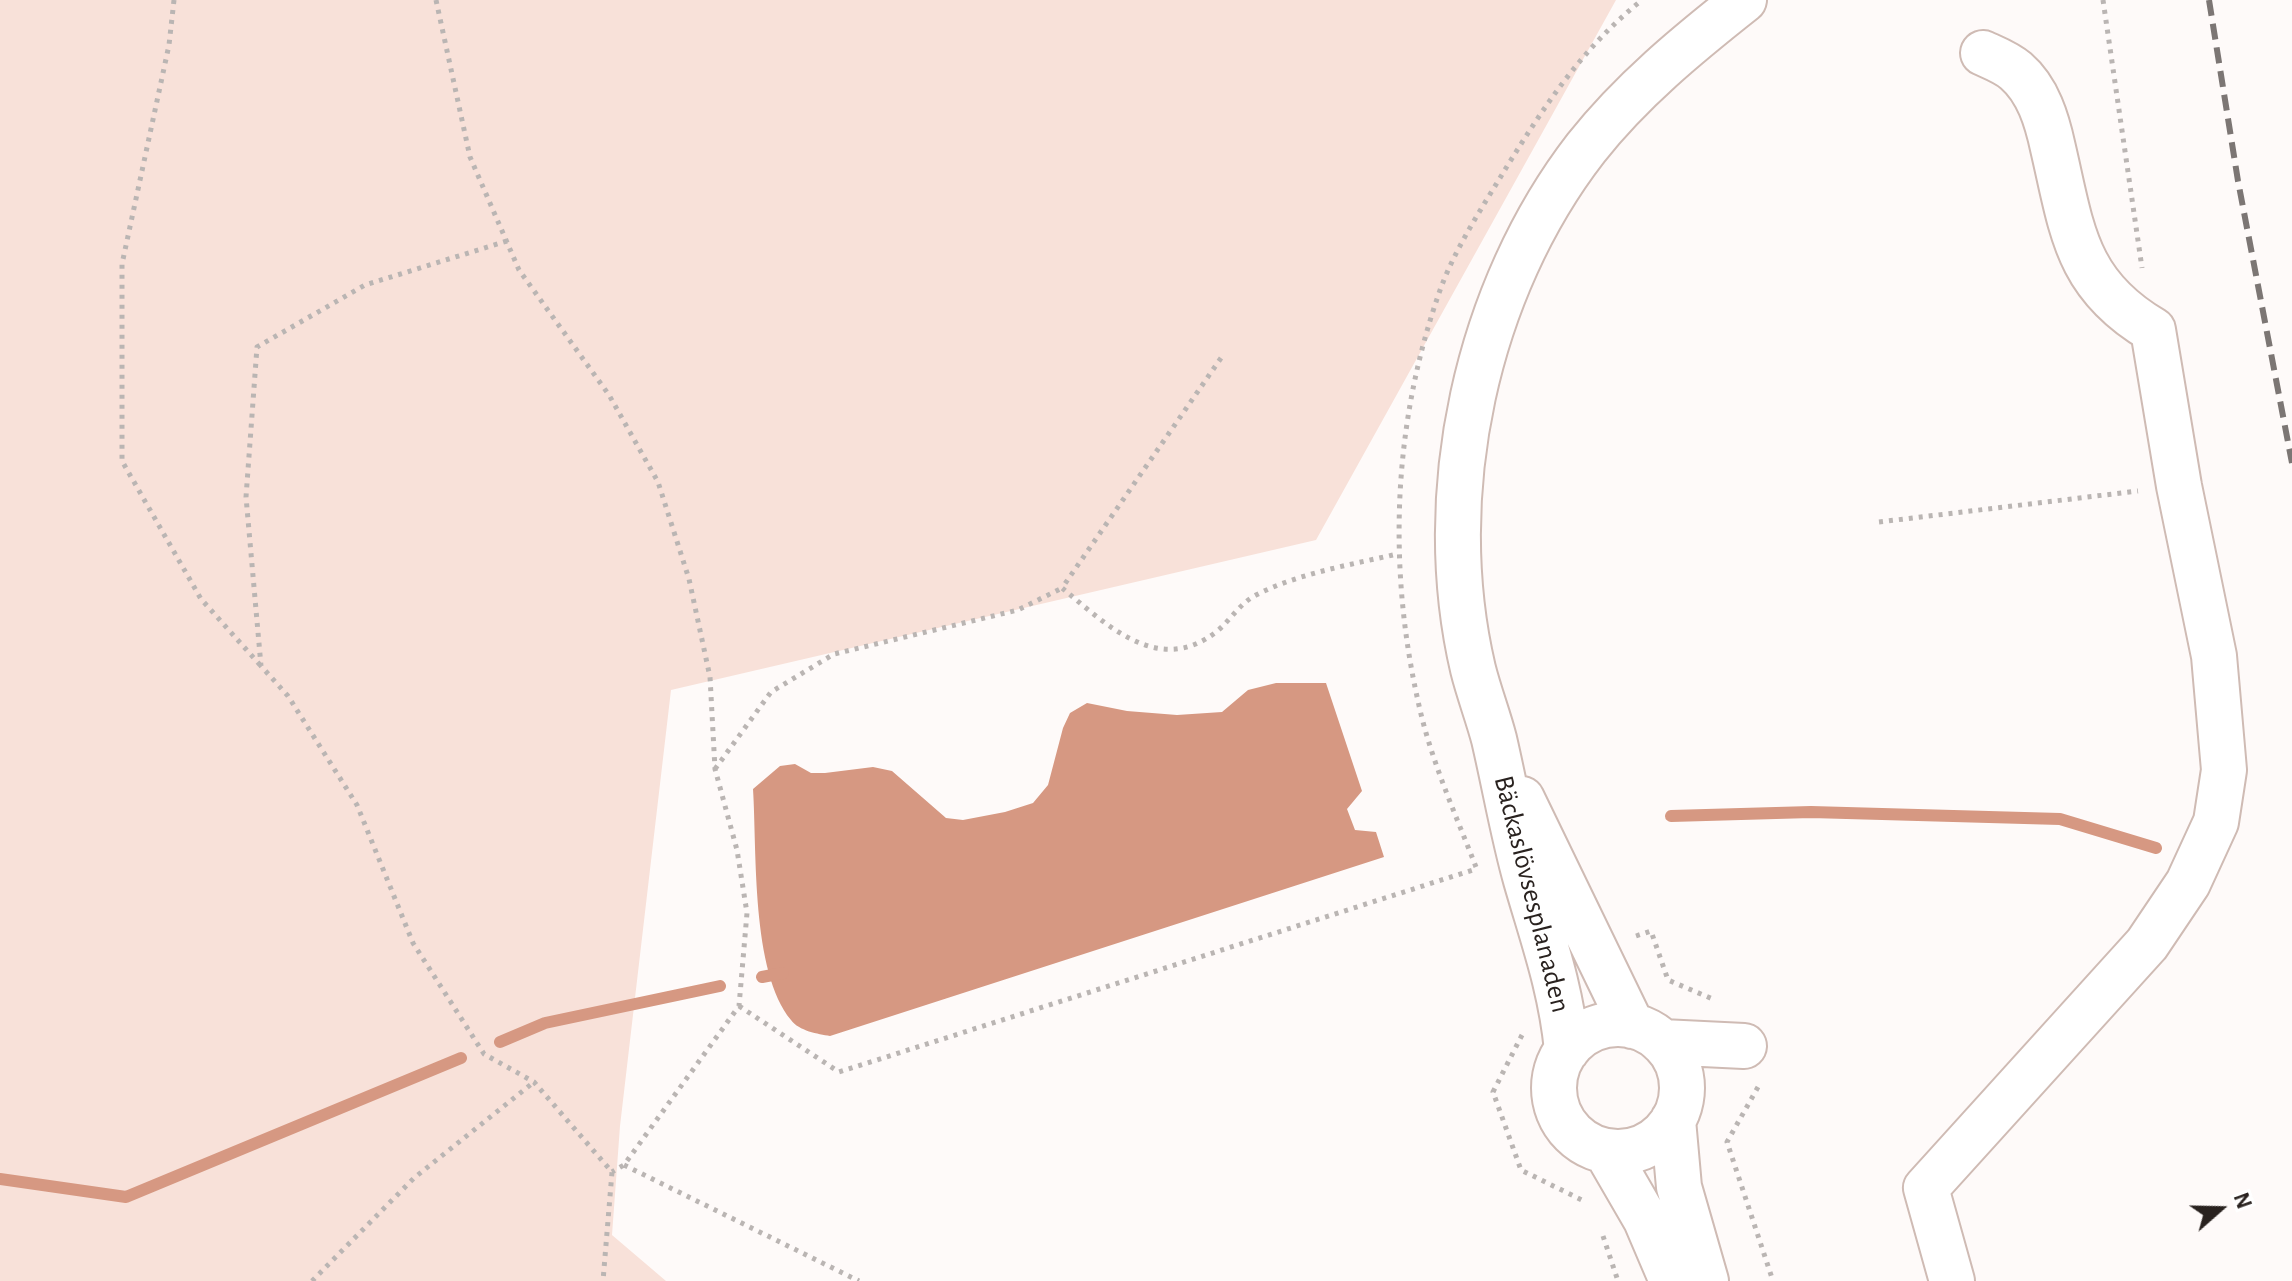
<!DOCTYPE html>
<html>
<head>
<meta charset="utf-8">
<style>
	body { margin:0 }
	#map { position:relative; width:2292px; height:1281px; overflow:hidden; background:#fefaf9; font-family:"Alegreya Sans",sans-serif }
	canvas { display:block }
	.north { position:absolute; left:2180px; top:1169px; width:80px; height:80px; -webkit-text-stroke:6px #fff; paint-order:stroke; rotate:70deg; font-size:22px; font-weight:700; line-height:32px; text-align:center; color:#29221f }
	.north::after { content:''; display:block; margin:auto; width:28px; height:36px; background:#29221f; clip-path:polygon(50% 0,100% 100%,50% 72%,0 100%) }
</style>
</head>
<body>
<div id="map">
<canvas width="2292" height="1281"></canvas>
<div class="north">N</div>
</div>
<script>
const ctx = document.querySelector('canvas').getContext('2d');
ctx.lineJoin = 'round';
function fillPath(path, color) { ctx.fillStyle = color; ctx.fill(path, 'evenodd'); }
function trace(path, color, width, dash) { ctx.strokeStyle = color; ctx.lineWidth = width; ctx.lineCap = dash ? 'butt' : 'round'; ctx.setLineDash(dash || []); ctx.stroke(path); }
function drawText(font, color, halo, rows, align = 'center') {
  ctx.font = font + ' "Alegreya Sans",sans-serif'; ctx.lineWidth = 6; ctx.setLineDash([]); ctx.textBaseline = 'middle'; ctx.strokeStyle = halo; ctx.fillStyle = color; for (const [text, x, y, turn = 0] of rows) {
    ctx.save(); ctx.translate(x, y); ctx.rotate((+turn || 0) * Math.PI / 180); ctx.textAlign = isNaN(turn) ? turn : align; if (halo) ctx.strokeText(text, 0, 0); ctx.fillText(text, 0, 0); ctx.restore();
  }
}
const green = new Path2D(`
	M0,0H1616L1316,540L671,690L620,1126L612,1235L666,1281H0Z`);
const water = new Path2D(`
	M1276,683H1326L1362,791L1347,809L1355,830L1376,832L1384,857L830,1036C818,1034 799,1031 791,1020C751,971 757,853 753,789L780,766L795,764L811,773H825L873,767L892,771L946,818L963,820L1005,812L1033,803L1048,785L1063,728L1070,713L1087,703L1127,711L1177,715L1222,712L1248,690Z`);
const stream = new Path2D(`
	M1671,816L1811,812L2060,819L2156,848
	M762,977L783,973
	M500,1042L545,1023L720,986
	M0,1179L126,1197L461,1058`);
const path = new Path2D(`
	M174,0L169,45L122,264V461L201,599L261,666
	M436,0L470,157L519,270L609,395L658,482L689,579L710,677L715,769L737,850L747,913L739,1006L624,1165L612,1172
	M2103,0L2142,268
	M507,241L365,285L257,347L246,497L261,666L288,696L357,805L413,943L484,1054L534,1082L612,1172L603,1281
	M1221,358L1062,588C1106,624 1158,677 1216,632C1231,620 1239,604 1256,595C1299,573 1350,565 1397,554
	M1879,522L2138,491
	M715,769L771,692L834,654L1018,610L1062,588
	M1476,867C1455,813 1430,758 1418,701C1388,567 1393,427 1438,296C1453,251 1482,208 1506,168C1545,105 1583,47 1642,0
	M1636,936L1651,931L1668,980L1715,1000
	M739,1006L839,1072L1476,869
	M1522,1035L1493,1092L1521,1170L1584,1201
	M1758,1087L1727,1142L1773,1281
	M624,1165L859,1281
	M1603,1236L1618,1281
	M312,1281L414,1178L534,1082`);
const minor = new Path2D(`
	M1522,799L1632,1026
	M1554 1088a64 64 0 1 1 128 0a64 64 0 1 1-128 0Z
	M1662,1042L1744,1046
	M1567,1050C1561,988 1543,939 1526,880C1513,834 1505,786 1494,739C1488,716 1479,693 1473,669C1432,495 1476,290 1586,148C1631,91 1687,45 1744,0
	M1673,1120L1679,1187L1706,1281
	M1606,1151L1646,1220L1672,1281
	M1952,1281L1926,1188L2147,944L2188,883L2216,822L2224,770L2214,656L2179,486L2153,330C2075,284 2072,229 2053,148C2047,120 2038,90 2016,71C2007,63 1994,58 1983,53`);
const rail = new Path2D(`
	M2209,0L2238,181L2292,463`);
const streetNames = [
	["Bäckaslövsesplanaden",1532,894,76]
];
fillPath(green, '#f8e1d9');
fillPath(water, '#d69882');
trace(stream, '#d69882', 12);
trace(minor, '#cfbbb4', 48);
trace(path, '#bab5b3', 5, [4, 6]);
trace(minor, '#fff', 44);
trace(rail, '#7c7674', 6, [16, 8]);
drawText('28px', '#29221f', '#fff', streetNames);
</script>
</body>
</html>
